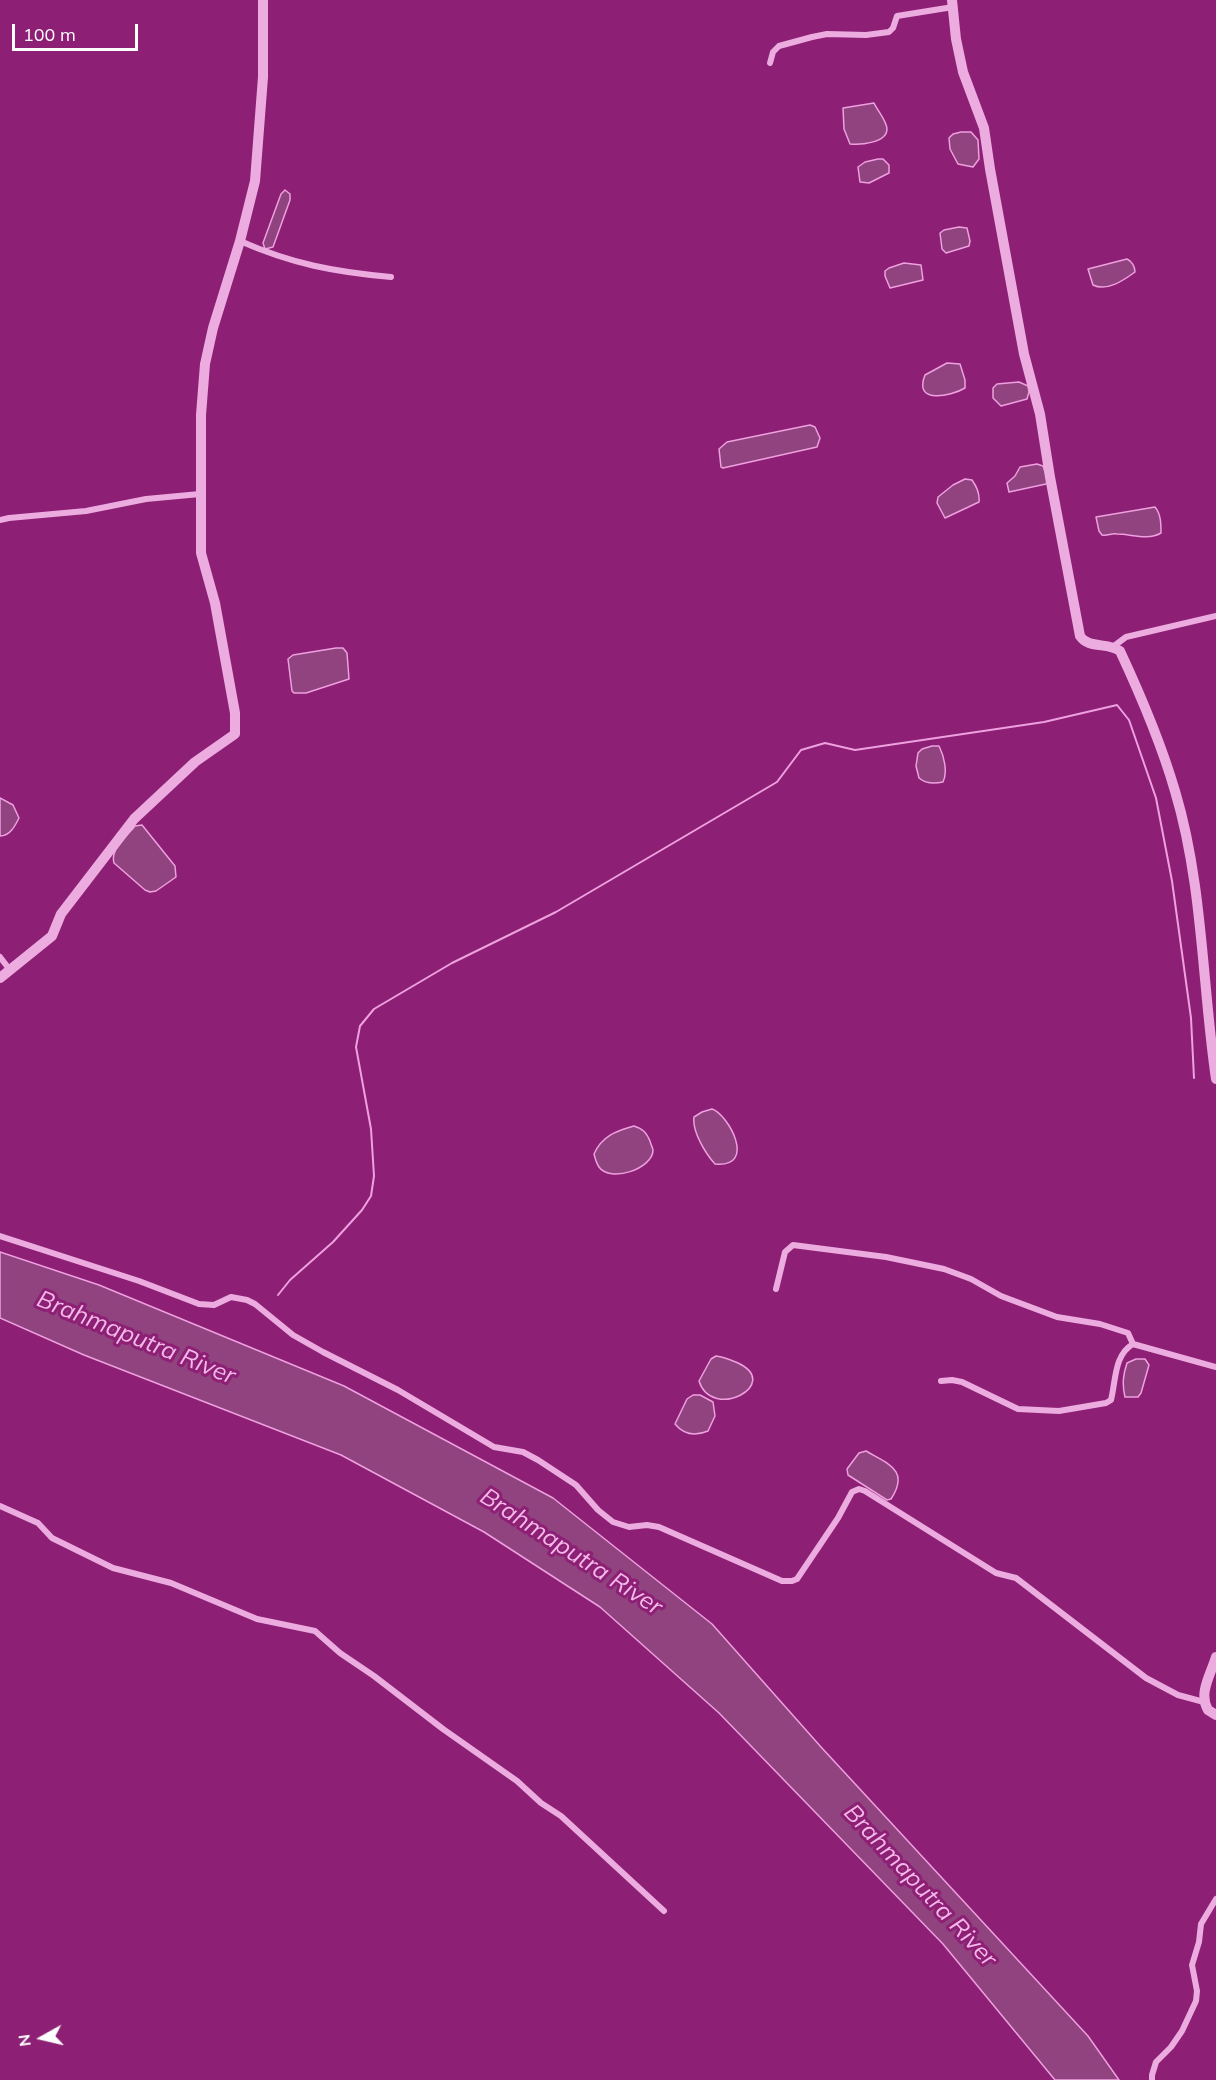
<!DOCTYPE html>
<html>
<head>
<meta charset="utf-8">
<style>
	body { margin:0 }
	#map { position:relative; width:1216px; height:2080px; overflow:hidden; background:#8d1f75; font-family:Mulish,sans-serif }
	canvas { display:block }
	.north { position:absolute; left:12px; top:2008px; width:60px; height:60px; -webkit-text-stroke:4px #8d1f75; paint-order:stroke; rotate:262deg; font-size:16px; font-weight:700; line-height:24px; text-align:center; color:#fff }
	.north::after { content:''; display:block; margin:auto; width:21px; height:27px; background:#fff; clip-path:polygon(50% 0,100% 100%,50% 72%,0 100%) }
	.scale { position:absolute; left:12px; top:24px; width:126px; height:27px; box-sizing:border-box; border:3px solid #fff; border-top:0; padding-left:8px; font-size:18px; line-height:21px; white-space:nowrap; color:#fff; -webkit-text-stroke:4px #8d1f75; paint-order:stroke }
</style>
</head>
<body>
<div id="map">
<canvas width="1216" height="2080"></canvas>
<div class="north">N</div>
<div class="scale">100 m</div>
</div>
<script>
const ctx = document.querySelector('canvas').getContext('2d');
ctx.lineJoin = 'round';
function fillPath(path, color) { ctx.fillStyle = color; ctx.fill(path, 'evenodd'); }
function trace(path, color, width, dash) { ctx.strokeStyle = color; ctx.lineWidth = width; ctx.lineCap = dash ? 'butt' : 'round'; ctx.setLineDash(dash || []); ctx.stroke(path); }
function drawText(font, color, halo, rows, align = 'center') {
  ctx.font = font + ' Mulish,sans-serif'; ctx.lineWidth = 6; ctx.setLineDash([]); ctx.textBaseline = 'middle'; ctx.strokeStyle = halo; ctx.fillStyle = color; for (const [text, x, y, turn = 0] of rows) {
    ctx.save(); ctx.translate(x, y); ctx.rotate((+turn || 0) * Math.PI / 180); ctx.textAlign = isNaN(turn) ? turn : align; if (halo) ctx.strokeText(text, 0, 0); ctx.fillText(text, 0, 0); ctx.restore();
  }
}
const water = new Path2D(`
	M874,103C877,110 887,121 887,129C887,143 860,145 850,144L844,129L843,108Z
	M961,132H971L978,140L979,159L973,167L958,164L950,149L949,138L953,134Z
	M878,159H883L889,165V173L869,183L860,182L858,167L865,162Z
	M285,190L290,194V200L273,247L265,249L263,243L281,194Z
	M959,227L967,228L970,241L969,246L946,253L942,249L940,233L944,230Z
	M1127,259C1132,261 1135,267 1135,272C1124,280 1107,292 1093,285L1088,269Z
	M904,263L921,265L923,280L890,288L885,276V271L889,268Z
	M947,363L960,364L965,380V388C950,397 913,404 925,375Z
	M1019,382L1028,386L1029,392L1027,399L1001,406L993,398V388L997,384Z
	M810,425L815,427L820,438L817,447L723,468L721,467L719,449L727,442Z
	M1037,464L1043,466L1048,480L1046,484L1009,492L1007,483L1015,476L1020,467Z
	M965,479L972,480C977,487 980,493 979,502L945,518L937,503L938,497L953,485Z
	M1155,507C1161,514 1161,524 1161,533C1147,541 1132,534 1117,534C1111,533 1108,536 1102,535L1099,531L1096,517Z
	M336,648H343L347,653L349,679L306,693H294L292,691L288,659L293,655Z
	M932,746H939C944,756 948,772 943,782C934,784 926,784 919,778L916,766L918,753L922,749Z
	M0,798L13,805L19,818C15,826 10,836 0,836Z
	M142,825L175,866L176,877L156,891L150,892L145,890L114,863C110,849 127,836 135,826Z
	M712,1109C728,1114 758,1168 715,1164C705,1153 692,1131 694,1117L702,1112Z
	M634,1126C643,1129 646,1132 650,1141C650,1142 653,1149 653,1150C653,1169 610,1183 599,1167C597,1164 595,1158 594,1154C602,1136 616,1131 634,1126Z
	M0,1252L99,1285L344,1386L553,1498L712,1624L821,1747L1088,2036L1119,2080H1055L943,1944L719,1713L600,1607L484,1532L341,1455L84,1355L0,1318Z
	M716,1356C725,1357 731,1360 738,1363C783,1384 712,1422 699,1381L711,1359Z
	M1136,1359H1145L1149,1365L1141,1393L1138,1397H1125C1122,1384 1123,1375 1127,1363Z
	M693,1395H700L713,1402L715,1416L708,1431C696,1436 684,1435 675,1424L687,1399Z
	M866,1451C888,1464 910,1470 891,1499L887,1500L848,1475L847,1469L859,1453Z`);
const stream = new Path2D(`
	M278,1295L290,1280L333,1242L362,1210L371,1196L374,1176L371,1129L356,1047L360,1026L374,1009L452,963L556,912L777,782L801,750L825,743L855,750L1044,722L1117,705L1129,720L1156,798L1172,881L1191,1018L1194,1078`);
const minor = new Path2D(`
	M770,63L773,52L779,46L812,37L827,34L866,35L889,32L893,28L897,16L953,7
	M240,241C292,264 335,272 391,277
	M0,520L9,518L86,511L146,499L200,494
	M1114,646L1126,637L1216,616
	M0,957L10,970
	M0,1236L139,1281L199,1304L214,1305L231,1297L247,1300L255,1304L293,1335L323,1352L398,1390L494,1447L523,1452L538,1460L576,1485L598,1510L613,1522L629,1527L647,1525L659,1527L782,1581H792L797,1579L838,1518L852,1492L859,1489L865,1491L996,1573L1016,1578L1146,1678L1178,1695L1204,1702
	M776,1289L785,1252L793,1245L886,1257L944,1269L971,1279L1001,1296L1057,1317L1100,1324L1128,1333L1133,1344L1216,1367
	M941,1381L952,1380L962,1382L1018,1409L1059,1411L1106,1403L1111,1400C1116,1380 1114,1355 1133,1344
	M0,1506L38,1523L52,1538L113,1568L171,1583L257,1619L315,1631L340,1653L374,1676L443,1729L517,1781L541,1803L561,1816L664,1911
	M1152,2080V2075L1156,2062L1171,2047L1182,2031L1196,2001L1197,1991L1192,1965L1199,1942L1201,1924L1216,1899`);
const tertiary = new Path2D(`
	M952,0L956,39L963,72L984,128L990,169L1024,354L1040,414L1050,477L1080,636C1088,649 1108,642 1120,651C1141,696 1161,743 1175,791C1203,884 1202,984 1216,1079
	M0,978L52,936L61,914L134,819L195,762L235,734V713L215,603L201,553V415L205,364L213,328L240,241L255,181L263,77V0
	M1216,1657C1211,1674 1198,1693 1208,1710L1216,1715`);
const waterNames = [
	["Brahmaputra River",136,1338,22],
	["Brahmaputra River",571,1552,33],
	["Brahmaputra River",920,1886,47]
];
fillPath(water, '#914380');
trace(water, '#eea0df', 1.5);
trace(stream, '#eea0df', 2);
trace(minor, '#ecacdf', 6);
trace(tertiary, '#ecacdf', 10);
drawText('italic 24px', '#f3b8e8', '#8d1f75', waterNames);
</script>
</body>
</html>
